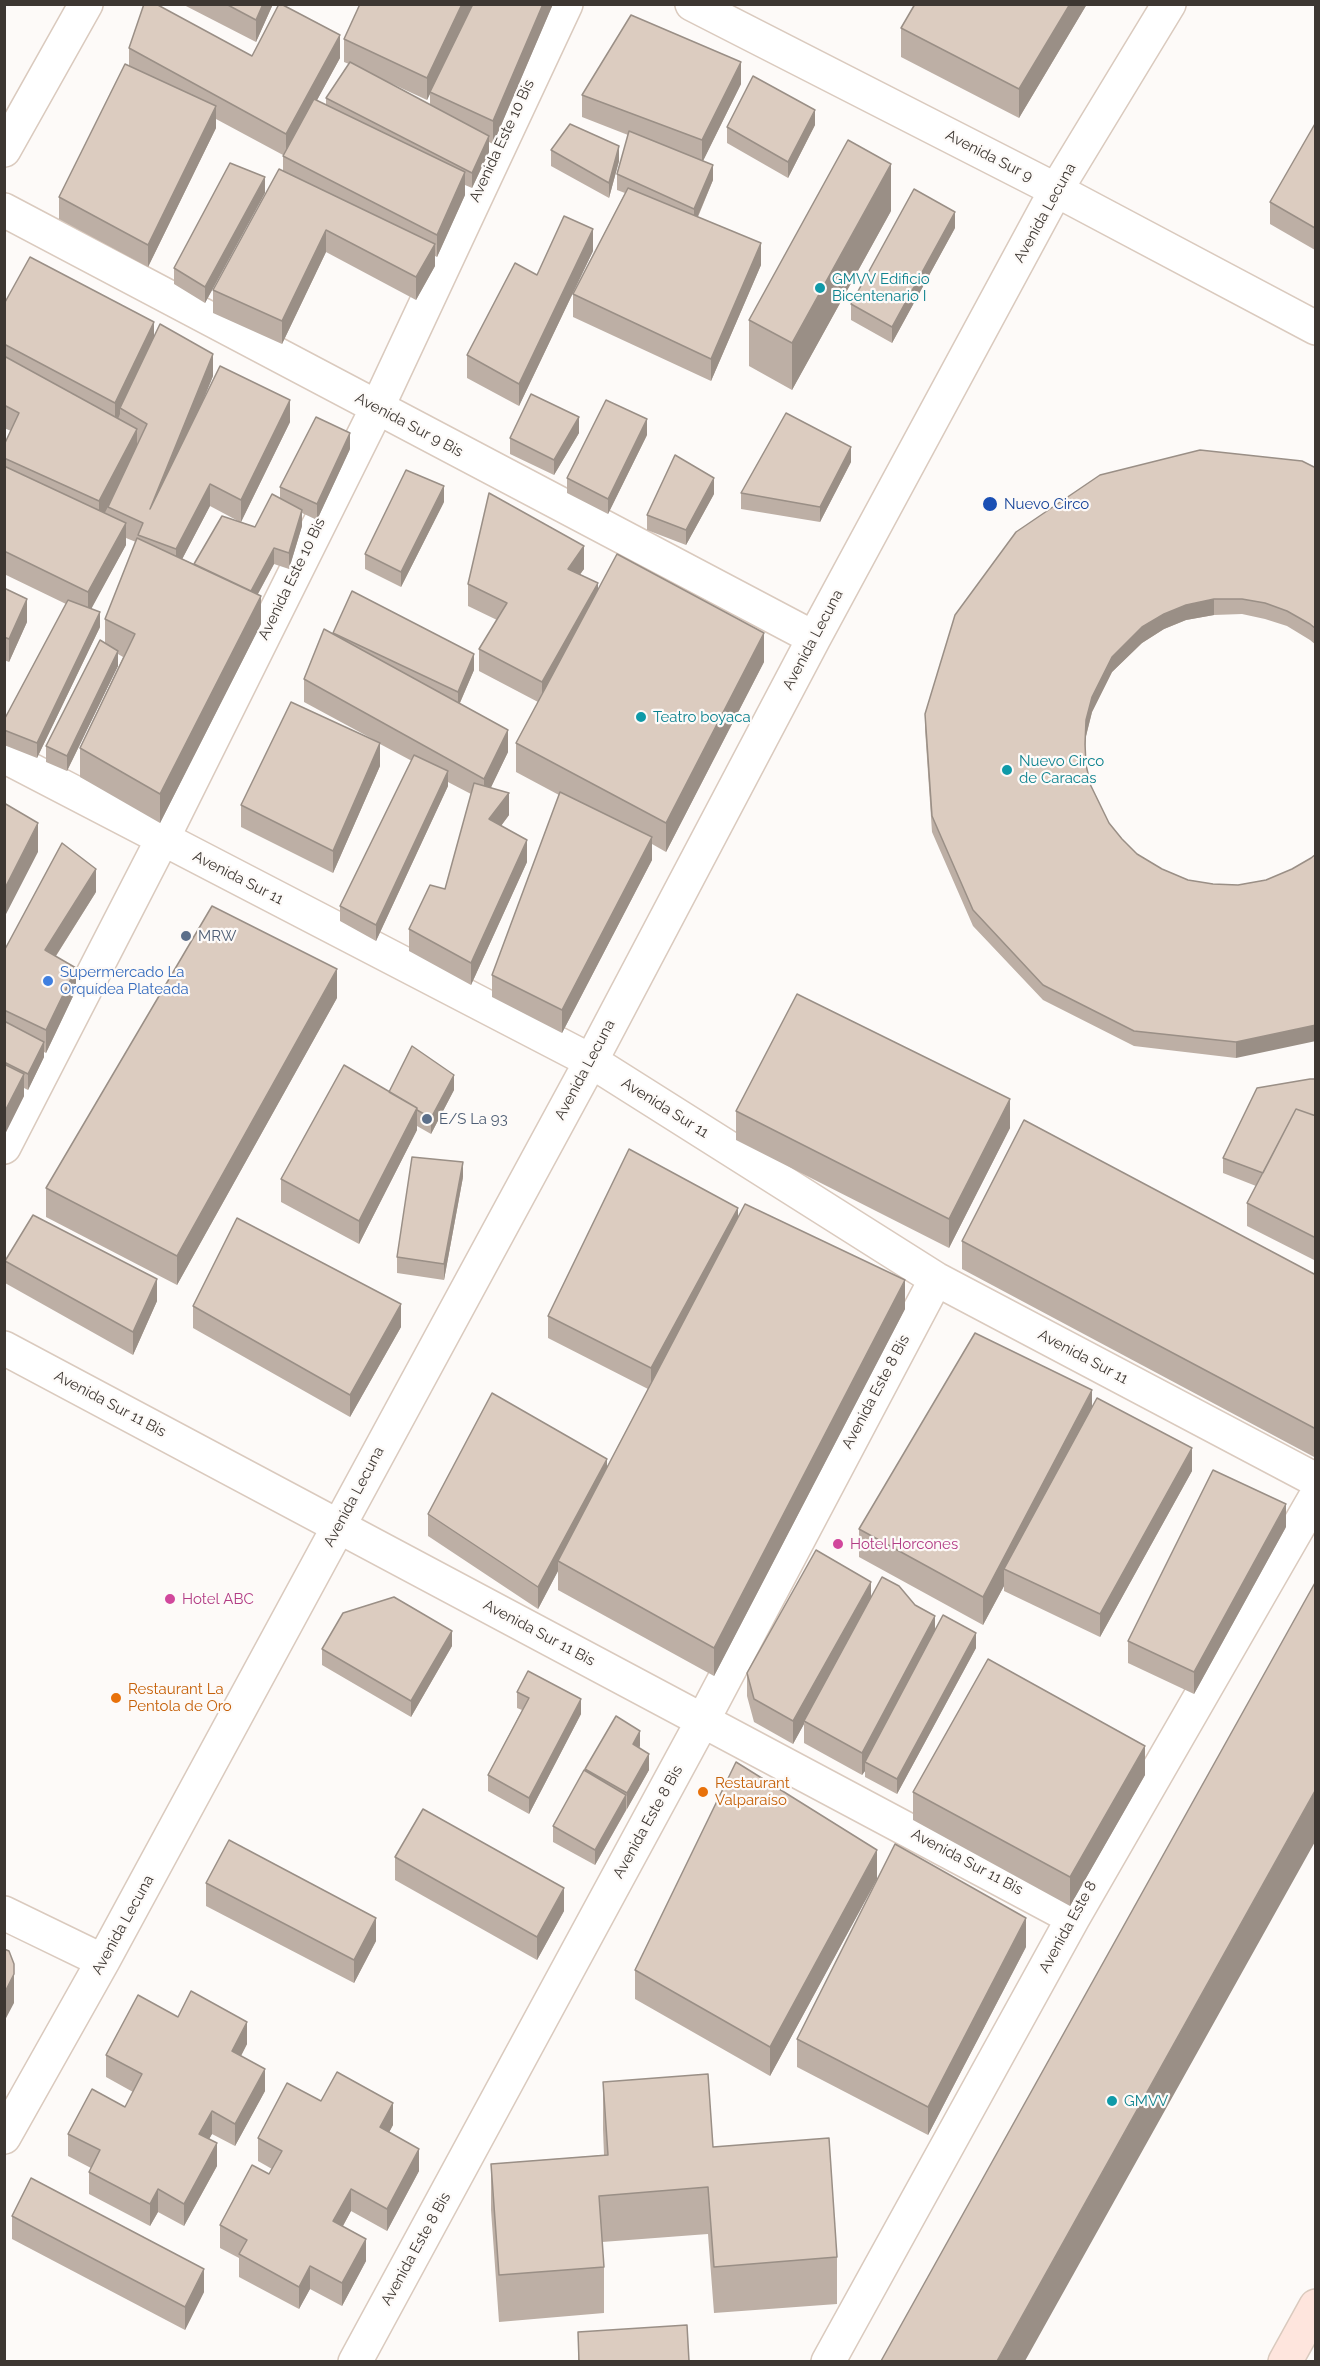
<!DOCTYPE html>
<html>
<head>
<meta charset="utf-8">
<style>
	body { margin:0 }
	#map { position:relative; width:1320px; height:2366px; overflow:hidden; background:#fdfaf8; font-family:Raleway,sans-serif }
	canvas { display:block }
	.frame { position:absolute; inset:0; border:6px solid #3d3732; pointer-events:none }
</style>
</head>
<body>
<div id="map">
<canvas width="1320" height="2366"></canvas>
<div class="frame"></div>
</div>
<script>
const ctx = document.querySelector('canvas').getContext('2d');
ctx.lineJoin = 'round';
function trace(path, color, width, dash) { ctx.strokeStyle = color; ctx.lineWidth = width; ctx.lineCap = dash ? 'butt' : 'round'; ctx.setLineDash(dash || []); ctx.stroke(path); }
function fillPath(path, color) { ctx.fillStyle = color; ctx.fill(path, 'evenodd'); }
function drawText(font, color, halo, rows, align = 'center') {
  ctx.font = font + ' Raleway,sans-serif'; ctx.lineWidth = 4.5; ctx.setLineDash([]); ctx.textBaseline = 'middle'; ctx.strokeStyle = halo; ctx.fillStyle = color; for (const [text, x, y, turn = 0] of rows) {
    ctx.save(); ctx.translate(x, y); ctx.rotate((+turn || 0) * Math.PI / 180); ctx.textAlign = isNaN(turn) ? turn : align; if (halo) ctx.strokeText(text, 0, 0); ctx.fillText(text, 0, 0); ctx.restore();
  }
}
const street = new Path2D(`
	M692,4L1056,190L1316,328
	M4,150L86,4
	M4,210L814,638
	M4,756L591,1061L936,1279L1316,1480
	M4,1147L163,838L377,408L566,4
	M4,1348L1073,1918
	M4,1913L103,1961
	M4,2137L103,1961L591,1061L814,638L1056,190L1169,4
	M355,2362L703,1720L936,1279
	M828,2362L1073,1918L1316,1496`);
const secondary = new Path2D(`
	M1285,2362L1316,2306`);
const wall = new Path2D(`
	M182,4H273L256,42Z
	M553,4L493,144L489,142V152L472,188L465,185V195L437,257L435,256V266L416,300L326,252L282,344L213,313V290L283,171V155L216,119V128L148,267L59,219V197L129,66V48L252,56L340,58L317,100L326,105V98L349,64L344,62V39ZM386,81L427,100L430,94V105Z
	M915,4H1087L1019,118L901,57V28Z
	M741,84L703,161L713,180L698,217L761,265L711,381L573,317V294L625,193L617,190V174L628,135L582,117V95Z
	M1316,122V249L1315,250L1270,224V202Z
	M815,125L788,178L727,143V127Z
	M551,150L619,161L609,198L551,166Z
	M265,193L205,303L174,284V268Z
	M891,211L792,390L749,366V320Z
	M955,228L892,343L851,320V304Z
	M593,251L519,406L467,378V355L537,275Z
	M4,304L154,336L213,376L202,402L290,422L241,522L255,527L280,498V487L350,449L317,520L302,513V526L289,569L274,564L258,594L261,624L160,823L80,777V748L123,657L118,654V666L67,771L46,762V746L105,643V619L136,542L126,538V545L91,608L100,627L37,758L4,745V720L66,604L4,574V445L11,431L4,428ZM210,506L240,522L194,564L182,559Z
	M579,433L554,475L510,454V438Z
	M647,435L608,514L567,493V478Z
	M851,462L820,522L741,509V493Z
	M1316,468V645L1310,640L1287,626L1265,619L1242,614L1214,615L1186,620L1164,629L1142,643L1112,672L1092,712L1086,736L1085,751L1086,765L1091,786L1109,823L1122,839L1137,854L1162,869L1188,880L1213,884L1238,885L1236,1058L1134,1046L1043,1000L973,926L932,832L925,729V714Z
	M714,494L686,545L647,530V515Z
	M444,502L401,587L365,569V554Z
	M584,569L580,574L598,590L764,662L666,852L652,844V860L562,1033L492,997V975L559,795L516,772V743L538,702L479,671V649L497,620L468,606V584Z
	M4,588L27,622L9,662L4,660Z
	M333,633L474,670L460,703L508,752L491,787L509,815L501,826L527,862L471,985L409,951V929L445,889L471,794L448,782V786L376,941L340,921V906L412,761L380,744V766L333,873L241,827V805L378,742L304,702V679Z
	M96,892L56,956L76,990L46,1053L44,1052V1057L28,1090L24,1088V1096L4,1136V951Z
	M337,998L177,1285L46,1217V1188Z
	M1316,1079V1261L1247,1226V1203L1256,1186L1223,1173V1158Z
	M454,1090L431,1134L417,1126V1130L359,1244L281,1202V1179L389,1092Z
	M736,1111L1010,1128L949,1248L736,1140Z
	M463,1177L444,1280L397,1273V1257Z
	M738,1218L905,1309L714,1676L558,1590V1571L538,1609L428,1536V1514L607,1467L648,1389L548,1338V1316Z
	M962,1241L1316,1275V1458L962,1269Z
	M5,1261L157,1301L133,1355L5,1283Z
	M193,1306L401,1327L350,1417L193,1328Z
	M1092,1407L1192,1471L1100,1637L1004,1591V1586L983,1625L859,1557V1529Z
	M1286,1527L1194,1694L1128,1663V1641Z
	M871,1597L935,1630L976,1648L897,1794L865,1777V1771L862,1775L804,1743V1724L793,1744L754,1722L747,1696V1673Z
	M452,1646L411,1717L322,1665V1649Z
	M517,1692L581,1714L529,1814L488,1791V1775L522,1710L517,1708Z
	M640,1746L639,1748L649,1770L595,1865L553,1842V1826L585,1771V1769Z
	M1145,1775L1070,1906L913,1820V1792Z
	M395,1857L564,1911L537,1960L395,1880Z
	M877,1879L770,2076L635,1999V1970Z
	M206,1883L376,1941L354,1983L206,1906Z
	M1026,1947L928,2135L797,2067V2039Z
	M178,2017L247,2044L241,2056L265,2091L235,2146L212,2134L209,2139L217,2166L184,2226L158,2212L150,2226L89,2194V2172L91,2168L68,2156V2134L125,2107L133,2092L106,2077V2055Z
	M603,2082L713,2147L837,2257V2304L714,2313L708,2234L602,2242L604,2267V2313L499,2322L491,2210V2164L604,2155L603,2129Z
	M321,2101L393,2125L389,2132L419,2171L387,2231L351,2211L343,2226L366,2261L342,2306L310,2289L299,2309L239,2277V2258L220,2248V2225L269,2174L272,2169L258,2161V2138Z
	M12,2216L204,2292L185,2330L12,2239Z
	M578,2332L689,2361H578Z`);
const shadedWall = new Path2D(`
	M263,4H273L256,42V20Z
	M462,4H473L427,100V78Z
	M543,4H553L493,144V121Z
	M1070,4H1087L1019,118V89Z
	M340,35V58L286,157V134Z
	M741,62V84L702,163V140Z
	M216,106V128L148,267V245Z
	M815,110V125L788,178V162Z
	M489,136V152L472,188V173Z
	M619,146V161L609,198V183Z
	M891,164V211L792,390V343Z
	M713,165V180L694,225V209Z
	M465,172V195L437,257V235Z
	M265,177V193L205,303V287Z
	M955,212V228L892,343V327Z
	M1316,226V249L1315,250V228Z
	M593,229V251L519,406V384Z
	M326,230V252L282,344V321Z
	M761,243V265L711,381V359Z
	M435,244V266L416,300V277Z
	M154,322V344L120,408V414L115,426V403Z
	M213,354V376L150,532V509Z
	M290,400V422L241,522V500Z
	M579,417V433L554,475V460Z
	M647,419V435L608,514V499Z
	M137,429V451L99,524V501Z
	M350,433V449L317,520V504Z
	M851,447V462L820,522V507Z
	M714,478V494L686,545V530Z
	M210,484V506L176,571V549Z
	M444,486V502L401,587V572Z
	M302,510V526L289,569V553Z
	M126,523V545L88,615V592Z
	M584,546V569L568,591V569Z
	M274,548V564L248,612V597Z
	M598,583V606L542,704V682Z
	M261,596V624L160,823V794Z
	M27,599V622L9,662V639Z
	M1214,599V615L1186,620L1164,629L1142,643L1112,672L1092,712L1086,736L1085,759L1086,720L1092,697L1112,657L1142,627L1164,614L1186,605Z
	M100,612V627L37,758V743Z
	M764,633V662L666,852V823Z
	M118,651V666L67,771V756Z
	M474,654V670L458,707V692Z
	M508,730V752L484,802V779Z
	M380,743V766L333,873V851Z
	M448,771V786L376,941V925Z
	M509,793V815L489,842V819Z
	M38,823V852L4,918V890Z
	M652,837V860L562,1033V1010Z
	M527,840V862L471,985V963Z
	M96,869V892L45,973V950Z
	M76,968V990L46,1053V1030Z
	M337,969V998L177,1285V1256Z
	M1316,1025V1041L1236,1058V1042Z
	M44,1042V1057L28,1090V1074Z
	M24,1074V1096L4,1136V1113Z
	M454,1075V1090L431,1134V1118Z
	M1010,1099V1128L949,1248V1219Z
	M417,1108V1130L359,1244V1221Z
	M463,1162V1177L444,1280V1264Z
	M738,1208V1231L651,1390V1368Z
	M157,1279V1301L133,1355V1332Z
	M905,1280V1309L714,1676V1648Z
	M401,1304V1327L350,1417V1395Z
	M1092,1390V1419L1004,1569V1586L983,1625V1597Z
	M1192,1448V1471L1100,1637V1614Z
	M607,1459V1482L558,1561V1571L538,1609V1587Z
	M1286,1504V1527L1194,1694V1672Z
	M871,1582V1605L804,1721V1724L793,1744V1721Z
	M935,1616V1639L865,1762V1771L862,1775V1753Z
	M452,1631V1646L411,1717V1701Z
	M976,1633V1648L897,1794V1779Z
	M581,1699V1714L529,1814V1798Z
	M640,1731V1746L633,1760V1744Z
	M1145,1746V1775L1070,1906V1877Z
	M649,1754V1770L627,1809V1793Z
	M1316,1789V1840L1025,2361H997Z
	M626,1795V1810L595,1865V1850Z
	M877,1850V1879L770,2076V2047Z
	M564,1888V1911L537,1960V1937Z
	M376,1918V1941L354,1983V1960Z
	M1026,1918V1947L928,2135V2107Z
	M14,1974V2003L4,2022V1994Z
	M247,2022V2044L232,2073V2051Z
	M265,2069V2091L235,2146V2124Z
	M393,2103V2125L380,2150V2127Z
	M212,2111V2134L199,2157V2134Z
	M217,2143V2166L184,2226V2204Z
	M419,2149V2171L387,2231V2209Z
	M158,2189V2212L150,2226V2204Z
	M351,2189V2211L333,2244V2221Z
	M366,2239V2261L342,2306V2283Z
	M310,2266V2289L299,2309V2287Z
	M204,2269V2292L185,2330V2307Z`);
const building = new Path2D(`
	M144,4H156L252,56L279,4H281L340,35L286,134L129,48Z
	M226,4H263L256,20Z
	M360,4H462L427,78L344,39Z
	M473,4H543L493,121L430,92Z
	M915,4H1070L1019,89L901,28Z
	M631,15L741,62L702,140L582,95Z
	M350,62L489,136L472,173L326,98Z
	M125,64L216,106L148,245L59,197Z
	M753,76L815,110L788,162L727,127Z
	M314,99L465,172L437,235L283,156Z
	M1316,122V226L1315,228L1270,202Z
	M570,124L619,146L609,183L551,150Z
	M629,131L713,165L694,209L617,174Z
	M848,140L891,164L792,343L749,320Z
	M230,163L265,177L205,287L174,268Z
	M279,169L435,244L416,277L326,230L282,321L213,290Z
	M628,188L761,243L711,359L573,294Z
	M914,189L955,212L892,327L851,304Z
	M564,216L593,229L519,384L467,355L515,263L537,275Z
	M30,257L154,322L115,403L4,344V304Z
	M160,324L213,354L150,509L220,366L290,400L241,500L210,484L176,549L138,535L143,523L108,507L147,424L120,408Z
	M4,356L137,429L99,501L4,458V445L19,413L4,405Z
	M531,394L579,417L554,460L510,438Z
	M606,400L647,419L608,499L567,478Z
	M786,413L851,447L820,507L741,493Z
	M316,417L350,433L317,504L280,487Z
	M1200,450L1302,461L1316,468V629L1310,624L1287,611L1265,603L1242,599H1214L1186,605L1164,614L1142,627L1112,657L1092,697L1086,720L1085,744L1086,765L1091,786L1109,823L1122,839L1137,854L1162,869L1188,880L1213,884L1238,885L1266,880L1292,869L1311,858L1316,854V1025L1236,1042L1134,1031L1043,985L973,910L932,816L925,714L955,615L1016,532L1100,475Z
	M675,455L714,478L686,530L647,515Z
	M4,466L126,523L88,592L4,551Z
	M406,470L444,486L401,572L365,554Z
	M489,493L584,546L568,569L598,583L542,682L479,649L507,603L468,584Z
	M272,494L302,510L289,553L274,548L251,591L194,564L222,516L255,527Z
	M137,538L261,596L160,794L80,748L135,634L105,619Z
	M617,554L764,633L666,823L516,743Z
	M4,588L27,599L9,639L4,637Z
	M352,591L474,654L458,692L333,633Z
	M68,600L100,612L37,743L4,730V720Z
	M324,629L508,730L484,779L304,679Z
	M100,640L118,651L67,756L46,746Z
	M291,702L380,743L333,851L241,805Z
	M414,755L448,771L376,925L340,906Z
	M474,783L509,793L489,819L527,840L471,963L409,929L430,885L445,889Z
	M560,792L652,837L562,1010L492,975Z
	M4,803L38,823L4,890Z
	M62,843L96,869L45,950L76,968L46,1030L4,1010V951Z
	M212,906L337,969L177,1256L46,1188Z
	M797,994L1010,1099L949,1219L736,1111Z
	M4,1021L44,1042L28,1074L4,1062Z
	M412,1046L454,1075L431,1118L417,1110V1108L389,1092Z
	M4,1064L24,1074L4,1113Z
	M344,1065L417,1108L359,1221L281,1179Z
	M1310,1079H1316V1116L1296,1109L1263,1173L1223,1158L1257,1088Z
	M1296,1109L1316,1116V1238L1247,1203Z
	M1024,1120L1316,1275V1429L962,1241Z
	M629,1149L738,1208L651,1368L548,1316Z
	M412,1157L463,1162L444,1264L397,1257Z
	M745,1204L905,1280L714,1648L558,1561Z
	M33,1215L157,1279L133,1332L5,1261Z
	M237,1218L401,1304L350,1395L193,1306Z
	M975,1333L1092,1390L983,1597L859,1529Z
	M492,1393L607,1459L538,1587L428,1514Z
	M1097,1398L1192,1448L1100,1614L1004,1569Z
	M1213,1470L1286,1504L1194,1672L1128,1641Z
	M816,1550L871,1582L793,1721L754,1699L747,1673Z
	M882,1577L899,1586L915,1605L935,1616L862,1753L804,1721Z
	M1316,1581V1789L997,2361H881Z
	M394,1597L452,1631L411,1701L322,1649L343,1613Z
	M943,1615L976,1633L897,1779L865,1762Z
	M988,1659L1145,1746L1070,1877L913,1792Z
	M528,1671L581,1699L529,1798L488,1775L529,1698L517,1692Z
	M616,1716L640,1731L633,1744L649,1754L627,1793L585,1769Z
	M736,1762L877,1850L770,2047L635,1970Z
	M584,1770L626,1795L595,1850L553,1826Z
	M423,1809L564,1888L537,1937L395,1857Z
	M229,1840L376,1918L354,1960L206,1883Z
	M895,1844L1026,1918L928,2107L797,2039Z
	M4,1949L9,1951L14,1964V1974L4,1994Z
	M191,1991L247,2022L232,2051L265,2069L235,2124L212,2111L199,2134L217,2143L184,2204L158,2189L150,2204L89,2172L100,2150L68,2134L92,2089L125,2107L142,2074L106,2055L138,1995L178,2017Z
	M337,2072L393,2103L380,2127L419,2149L387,2209L351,2189L333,2221L366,2239L342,2283L310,2266L299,2287L239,2254L247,2240L220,2225L252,2165L269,2174L282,2151L258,2138L287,2083L321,2101Z
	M708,2074L713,2147L829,2138L837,2257L714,2267L708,2187L599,2196L604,2267L499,2275L491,2164L608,2155L603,2082Z
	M31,2178L204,2269L185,2307L12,2216Z
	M687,2325L689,2361H579L578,2332Z`);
const markers = [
	[820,288,6,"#0f9aa8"],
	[990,504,8,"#1a4fb4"],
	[641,717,6,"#0f9aa8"],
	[1007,770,6,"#0f9aa8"],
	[186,936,6,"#5c6f8a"],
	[48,981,6,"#3f7fe0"],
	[427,1119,6,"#5c6f8a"],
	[838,1544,6,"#d1479c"],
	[170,1599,6,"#d1479c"],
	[116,1698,6,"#e8710a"],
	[703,1792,6,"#e8710a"],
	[1112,2101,6,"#0f9aa8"]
];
const streetNames = [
	["Avenida Este 10 Bis",502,141,-65],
	["Avenida Sur 9",989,156,27],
	["Avenida Lecuna",1045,213,-61],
	["Avenida Sur 9 Bis",409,425,28],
	["Avenida Este 10 Bis",292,579,-64],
	["Avenida Lecuna",813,640,-62],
	["Avenida Sur 11",238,878,27],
	["Avenida Lecuna",585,1070,-62],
	["Avenida Sur 11",665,1108,32],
	["Avenida Sur 11",1083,1357,28],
	["Avenida Este 8 Bis",876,1392,-62],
	["Avenida Sur 11 Bis",110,1404,28],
	["Avenida Lecuna",354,1497,-62],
	["Avenida Sur 11 Bis",539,1633,28],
	["Avenida Este 8 Bis",648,1822,-61],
	["Avenida Sur 11 Bis",967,1862,28],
	["Avenida Lecuna",123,1925,-61],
	["Avenida Este 8",1068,1927,-61],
	["Avenida Este 8 Bis",416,2249,-61]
];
const cultureNames = [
	["GMVV Edificio",832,279],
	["Bicentenario I",832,296],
	["Teatro boyaca",653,717],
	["Nuevo Circo",1019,761],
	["de Caracas",1019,778],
	["GMVV",1124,2101]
];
const transitNames = [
	["Nuevo Circo",1004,504]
];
const serviceNames = [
	["MRW",198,936],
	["E/S La 93",439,1119]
];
const shopNames = [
	["Supermercado La",60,972],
	["Orquídea Plateada",60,989]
];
const hotelNames = [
	["Hotel Horcones",850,1544],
	["Hotel ABC",182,1599]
];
const foodNames = [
	["Restaurant La",128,1689],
	["Pentola de Oro",128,1706],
	["Restaurant",715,1783],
	["Valparaíso",715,1800]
];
trace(street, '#dacabe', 36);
trace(secondary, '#dacabe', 36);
trace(street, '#fff', 33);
trace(secondary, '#fee5dd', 33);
fillPath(wall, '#bdafa5');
fillPath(shadedWall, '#9a8f86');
fillPath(building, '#dcccc0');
trace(building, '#9a8f86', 1.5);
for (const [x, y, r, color] of markers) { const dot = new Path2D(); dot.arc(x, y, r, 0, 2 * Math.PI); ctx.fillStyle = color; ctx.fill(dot); trace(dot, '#fdfaf8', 2); }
drawText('15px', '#3d3732', '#fdfaf8', streetNames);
drawText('15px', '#0d838f', '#fdfaf8', cultureNames, 'left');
drawText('15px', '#164399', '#fdfaf8', transitNames, 'left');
drawText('15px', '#4e5e75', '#fdfaf8', serviceNames, 'left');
drawText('15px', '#366cbe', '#fdfaf8', shopNames, 'left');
drawText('15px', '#b23c85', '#fdfaf8', hotelNames, 'left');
drawText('15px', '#c56008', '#fdfaf8', foodNames, 'left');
</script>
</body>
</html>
